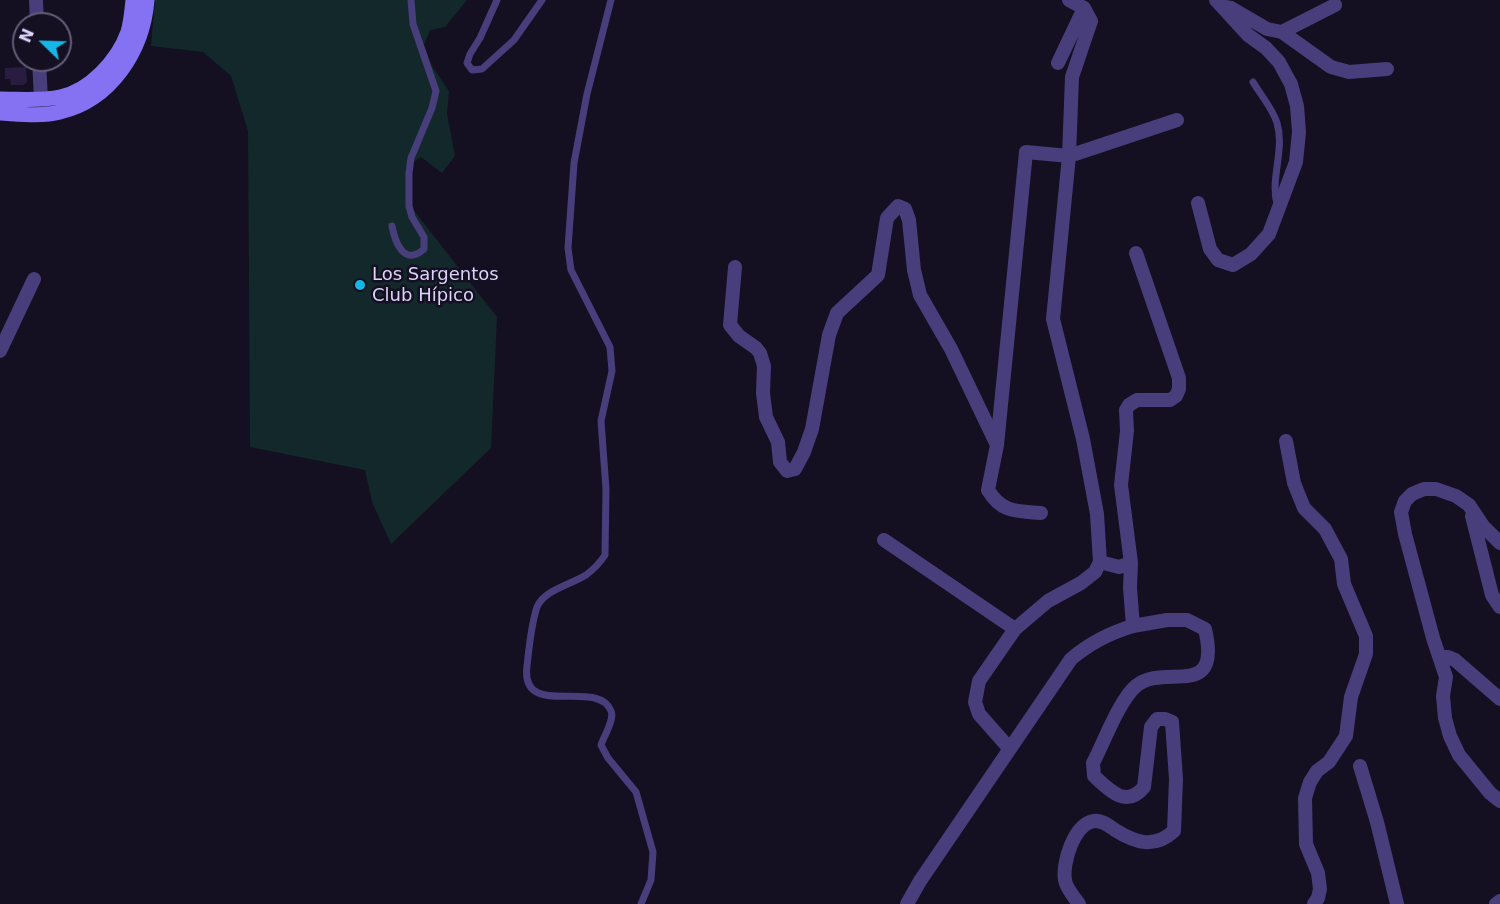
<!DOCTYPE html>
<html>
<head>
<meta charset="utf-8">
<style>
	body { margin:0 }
	#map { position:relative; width:1500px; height:904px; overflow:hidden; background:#140f21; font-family:"DejaVu Sans",sans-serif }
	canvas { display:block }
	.north { position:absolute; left:12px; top:12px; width:60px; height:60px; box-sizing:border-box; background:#140f21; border:2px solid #645d78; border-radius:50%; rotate:293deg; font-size:16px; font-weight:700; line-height:24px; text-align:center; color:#dcd3fb }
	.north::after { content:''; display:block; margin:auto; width:21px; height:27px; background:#14b8e6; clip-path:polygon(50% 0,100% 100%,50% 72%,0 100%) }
</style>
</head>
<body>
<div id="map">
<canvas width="1500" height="904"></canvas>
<div class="north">N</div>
</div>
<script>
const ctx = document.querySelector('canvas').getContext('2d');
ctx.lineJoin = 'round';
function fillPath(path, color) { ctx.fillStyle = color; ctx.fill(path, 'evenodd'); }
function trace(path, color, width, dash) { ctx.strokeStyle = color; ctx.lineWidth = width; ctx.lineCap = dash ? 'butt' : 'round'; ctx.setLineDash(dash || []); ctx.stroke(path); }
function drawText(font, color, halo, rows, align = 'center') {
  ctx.font = font + ' "DejaVu Sans",sans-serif'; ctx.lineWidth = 5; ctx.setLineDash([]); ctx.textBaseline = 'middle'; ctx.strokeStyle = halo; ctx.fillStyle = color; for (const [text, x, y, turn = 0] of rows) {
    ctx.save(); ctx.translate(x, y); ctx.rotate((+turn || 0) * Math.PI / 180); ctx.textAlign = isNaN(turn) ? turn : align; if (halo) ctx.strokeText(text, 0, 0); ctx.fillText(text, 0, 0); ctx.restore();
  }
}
const green = new Path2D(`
	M155,0H467L445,27L430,30L424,45L432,66L449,91L447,114L455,156L442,173L421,157L412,163V208L497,317L491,448L391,544L372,502L365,470L250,447L248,131L231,76L203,52L151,46Z`);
const building = new Path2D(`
	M26,67L27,82L23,85H11L10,79H5V68Z`);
const service = new Path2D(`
	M497,0L480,38L470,54L467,63L472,70L482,69L514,40L542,0
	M611,0L587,94L574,163L568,248L571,270L610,347L612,371L601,421L606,489L605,555C600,563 594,569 586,575C572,584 544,590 537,607C531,625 529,648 527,666C520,721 598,677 611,711C615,719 604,736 601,745L608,758L636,792L653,852L651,880L641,904
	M1253,82C1260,94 1273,109 1277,123C1285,150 1270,178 1277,204
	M392,226C395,242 404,267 424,249V237L412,217L409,206V173L411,158L432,108L436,91L413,24L411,0`);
const minor = new Path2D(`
	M36,0L37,24
	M1225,7L1231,8L1267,29L1282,32L1335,5
	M1282,32L1331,67L1349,72L1387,69
	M39,60L41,99
	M1058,63L1084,8
	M1198,203L1210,249L1218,260L1233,265L1251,254L1269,234L1296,162L1299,132L1297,106L1291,84L1279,62L1266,48L1248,35L1216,0
	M735,267L730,325L739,336L756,348L760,353L764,366L763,393L766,417L778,442L780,462L787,471L795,469L804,452L812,429L829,335L837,313L878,275L887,218L898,206L905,209L909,220L914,270L920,295L951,349L997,445L1026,152L1069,156L1177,120
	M0,351L34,279
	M1286,441L1294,483L1304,508L1325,529L1341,559L1344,584L1366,636V654L1351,697L1346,736L1329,762L1317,771L1310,782L1305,798L1306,844L1318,873L1320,889L1318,898L1314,904
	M997,445L988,490C1002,513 1016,511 1041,513
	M1472,516L1492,595L1500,607
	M884,540L1015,629
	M1500,543L1483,526L1469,505L1456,496L1436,489H1424L1412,494L1405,501L1401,512L1405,534L1433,638L1446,677L1443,696L1445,718L1450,736L1459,755L1490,793L1500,801
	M1100,562L1119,567L1131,563
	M1440,657H1448L1455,660L1500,699
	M1009,748L979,714L975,702L979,681L1015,629L1048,601L1081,583L1095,572L1100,562L1097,514L1083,439L1053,319L1069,156L1072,77L1091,21L1084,8L1069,0
	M1360,766L1377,822L1397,904
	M907,904L920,881L1071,659C1090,643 1109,633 1133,626L1130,588L1131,563L1121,485L1127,431L1126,410L1129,405L1137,400H1170L1176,396L1179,389V378L1136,253
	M1079,904C1074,897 1066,888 1065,880C1062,863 1074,824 1094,821C1102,820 1108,825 1115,830C1136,843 1154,849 1174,831L1176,779L1172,722L1165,719H1157L1151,727L1144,787C1126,809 1109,790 1094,776L1093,763C1103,744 1120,699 1136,686C1165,662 1222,702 1205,629L1187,620H1167L1133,626
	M1496,904L1500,901`);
const secondary = new Path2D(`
	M0,99C20,99 41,101 60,97C90,91 118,60 128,32C131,22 132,10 133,0
	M0,113C19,114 41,117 60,112C111,100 143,51 147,0`);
const markers = [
	[360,285,6,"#14b8e6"]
];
const poiNames = [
	["Los Sargentos",372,275],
	["Club Hípico",372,296]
];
fillPath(green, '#13282a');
fillPath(building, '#281d40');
trace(service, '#483e7c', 7);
trace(minor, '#483e7c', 14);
trace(secondary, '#8572f3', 15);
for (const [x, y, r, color] of markers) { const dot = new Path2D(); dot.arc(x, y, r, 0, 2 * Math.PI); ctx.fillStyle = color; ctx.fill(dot); trace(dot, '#140f21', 2); }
drawText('18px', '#dcd3fb', '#140f21', poiNames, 'left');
</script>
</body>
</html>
